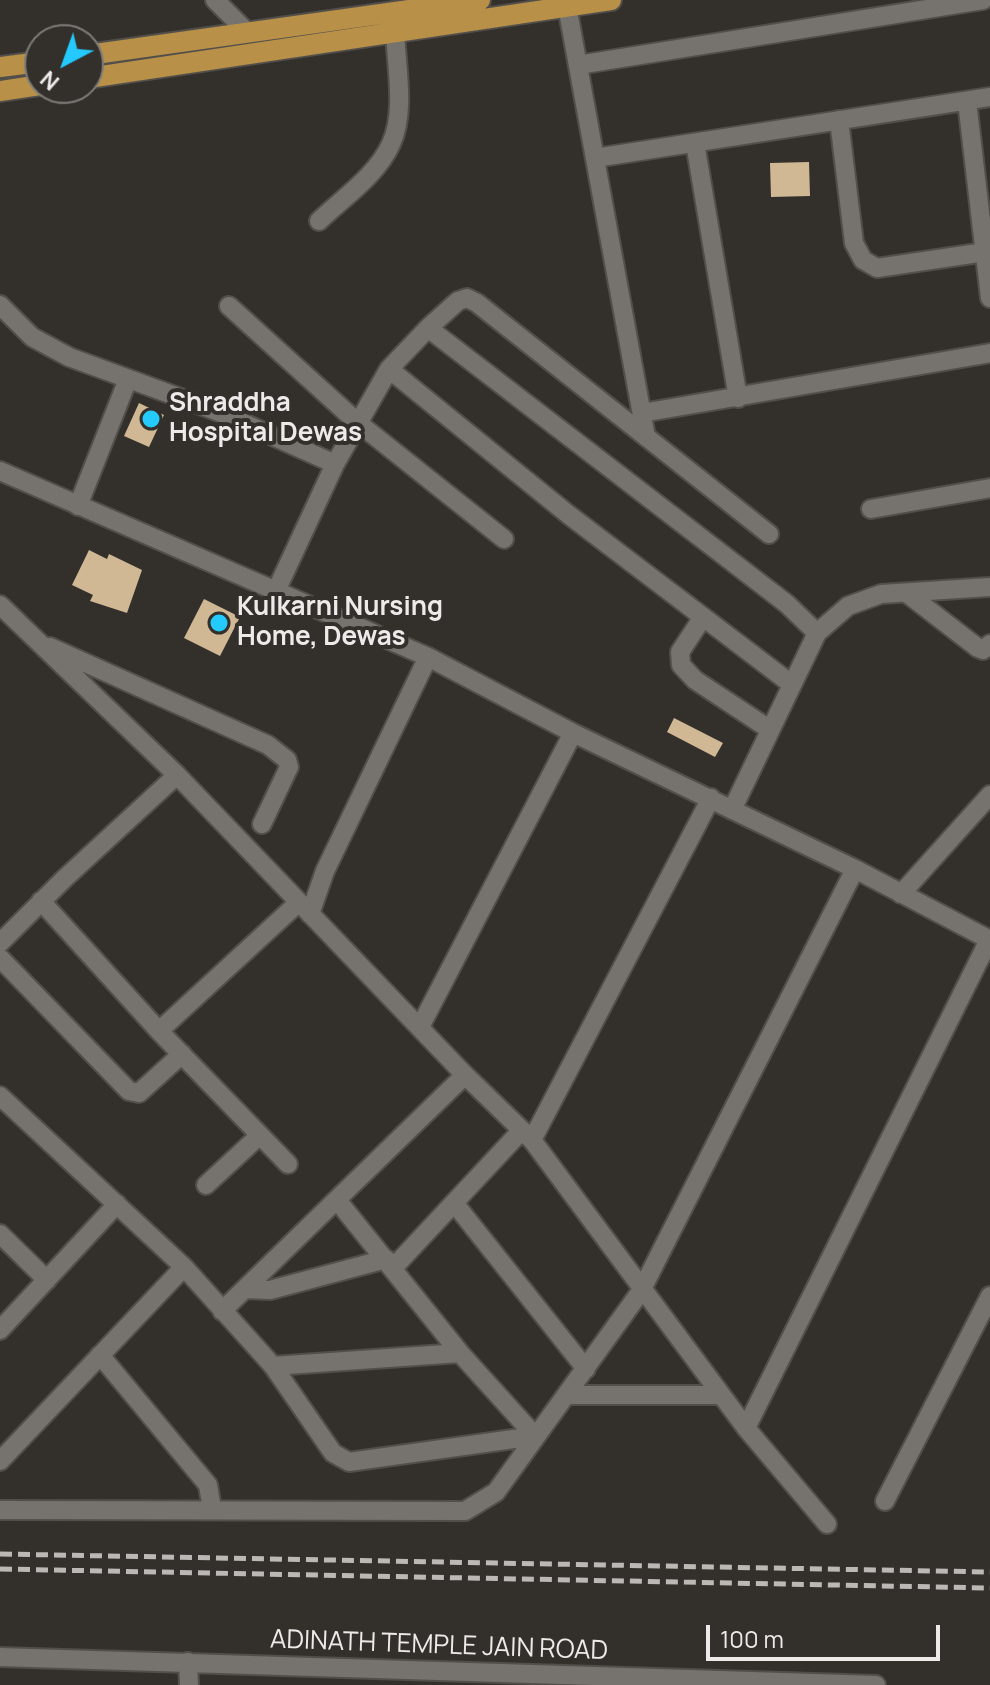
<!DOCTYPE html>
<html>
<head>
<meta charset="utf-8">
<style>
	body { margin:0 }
	#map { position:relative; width:990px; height:1685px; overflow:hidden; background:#33302c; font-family:Manrope,sans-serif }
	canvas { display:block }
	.north { position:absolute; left:24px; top:24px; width:80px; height:80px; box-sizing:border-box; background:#33302c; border:2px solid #7d7b78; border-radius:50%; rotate:221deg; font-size:22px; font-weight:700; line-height:32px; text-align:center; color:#edebe9 }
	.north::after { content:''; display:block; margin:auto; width:28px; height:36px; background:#24c9fe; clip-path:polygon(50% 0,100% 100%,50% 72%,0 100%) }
	.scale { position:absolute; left:706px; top:1625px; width:234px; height:36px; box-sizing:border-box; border:4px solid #edebe9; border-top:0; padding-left:10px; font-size:24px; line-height:28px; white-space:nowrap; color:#edebe9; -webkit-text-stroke:6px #33302c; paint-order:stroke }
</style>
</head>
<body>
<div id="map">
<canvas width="990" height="1685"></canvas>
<div class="north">N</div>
<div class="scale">100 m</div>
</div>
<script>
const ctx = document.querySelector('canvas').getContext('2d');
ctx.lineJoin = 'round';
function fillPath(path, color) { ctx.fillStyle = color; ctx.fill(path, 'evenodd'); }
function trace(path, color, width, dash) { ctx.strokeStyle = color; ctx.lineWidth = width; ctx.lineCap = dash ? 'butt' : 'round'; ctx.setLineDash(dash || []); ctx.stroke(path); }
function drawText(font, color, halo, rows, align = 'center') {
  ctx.font = font + ' Manrope,sans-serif'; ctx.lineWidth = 8; ctx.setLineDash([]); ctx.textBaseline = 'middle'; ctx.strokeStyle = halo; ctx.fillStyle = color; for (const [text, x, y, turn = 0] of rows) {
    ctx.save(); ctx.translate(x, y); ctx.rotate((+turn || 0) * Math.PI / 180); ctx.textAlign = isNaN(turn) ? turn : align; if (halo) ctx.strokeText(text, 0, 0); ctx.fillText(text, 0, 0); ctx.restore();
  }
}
const building = new Path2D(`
	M809,162L810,196L771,197L770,163Z
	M139,403L164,415L149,447L124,436Z
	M89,550L107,559L109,554L142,570L127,613L90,601L93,595L72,585Z
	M204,599L240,617L220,656L184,638Z
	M674,718L723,743L715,757L667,732Z`);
const minor = new Path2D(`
	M215,0L248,33
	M567,6L646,437
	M578,65L983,0
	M967,101L990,298
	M839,120L854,243L863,260L877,268L985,252
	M695,143L738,398
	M595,158L990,97
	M319,221C343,198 377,175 391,144C406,112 396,65 395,31
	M0,305L32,337L69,357L219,412L335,464
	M229,306L357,422L504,539
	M428,328L458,301L467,298L477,303L769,534
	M389,369L428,328L787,604L817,633
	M642,413L990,353
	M0,471L428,657L573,733L855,869L990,940
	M78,506L128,379
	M871,509L990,488
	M276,591L335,464L389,369L569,515L790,683
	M908,594L978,648L983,650L990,644
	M0,605L177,775L465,1075L532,1140L746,1428L827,1524
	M703,617L680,652L681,665L695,680L769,729
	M50,647L268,745L287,760L289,767L262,824
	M732,810L817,633L848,606L881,594L990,587
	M901,894L990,795
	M41,901L159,1031L288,1164
	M310,914L325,871L428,657
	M0,943L64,879L177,775
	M0,958L129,1091L139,1093L182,1054
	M421,1025L573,733
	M159,1031L298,903
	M0,1096L184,1267L273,1366L333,1453L349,1462L535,1436
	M532,1140L711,798
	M206,1185L260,1135
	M337,1200L460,1353L535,1436
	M455,1204L586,1369
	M0,1234L47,1280
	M393,1268L522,1130
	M246,1289L270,1290L386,1259
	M222,1311L465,1075
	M0,1330L117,1204
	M100,1355L208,1485L212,1509
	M273,1366L460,1353
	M567,1395H720
	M746,1428L989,940
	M0,1461L184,1267
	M885,1501L990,1296
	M0,1510L465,1511L496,1492L641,1291L855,869
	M0,1657L876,1685
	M188,1662L189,1685`);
const major = new Path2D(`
	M88,55L480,0
	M0,67L40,62
	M88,78L611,0
	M0,91L40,85`);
const rail = new Path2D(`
	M0,1554L990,1572
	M0,1569L990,1588`);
const markers = [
	[151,419,10,"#24c9fe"],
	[219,623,10,"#24c9fe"]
];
const poiNames = [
	["Shraddha",169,404],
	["Hospital Dewas",169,434],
	["Kulkarni Nursing",237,608],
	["Home, Dewas",237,638]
];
const streetNames = [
	["ADINATH TEMPLE JAIN ROAD",439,1646,2]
];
fillPath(building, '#d0b895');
trace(minor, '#524f4b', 22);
trace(major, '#524f4b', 24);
trace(minor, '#76736f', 18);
trace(major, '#b89048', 20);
trace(rail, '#bbb9b6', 5, [12, 6]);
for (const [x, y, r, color] of markers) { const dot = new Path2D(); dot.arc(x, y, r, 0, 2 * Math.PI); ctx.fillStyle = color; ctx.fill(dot); trace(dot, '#33302c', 3); }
drawText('bold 26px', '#edebe9', '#33302c', poiNames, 'left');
drawText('26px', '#edebe9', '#33302c', streetNames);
</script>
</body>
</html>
